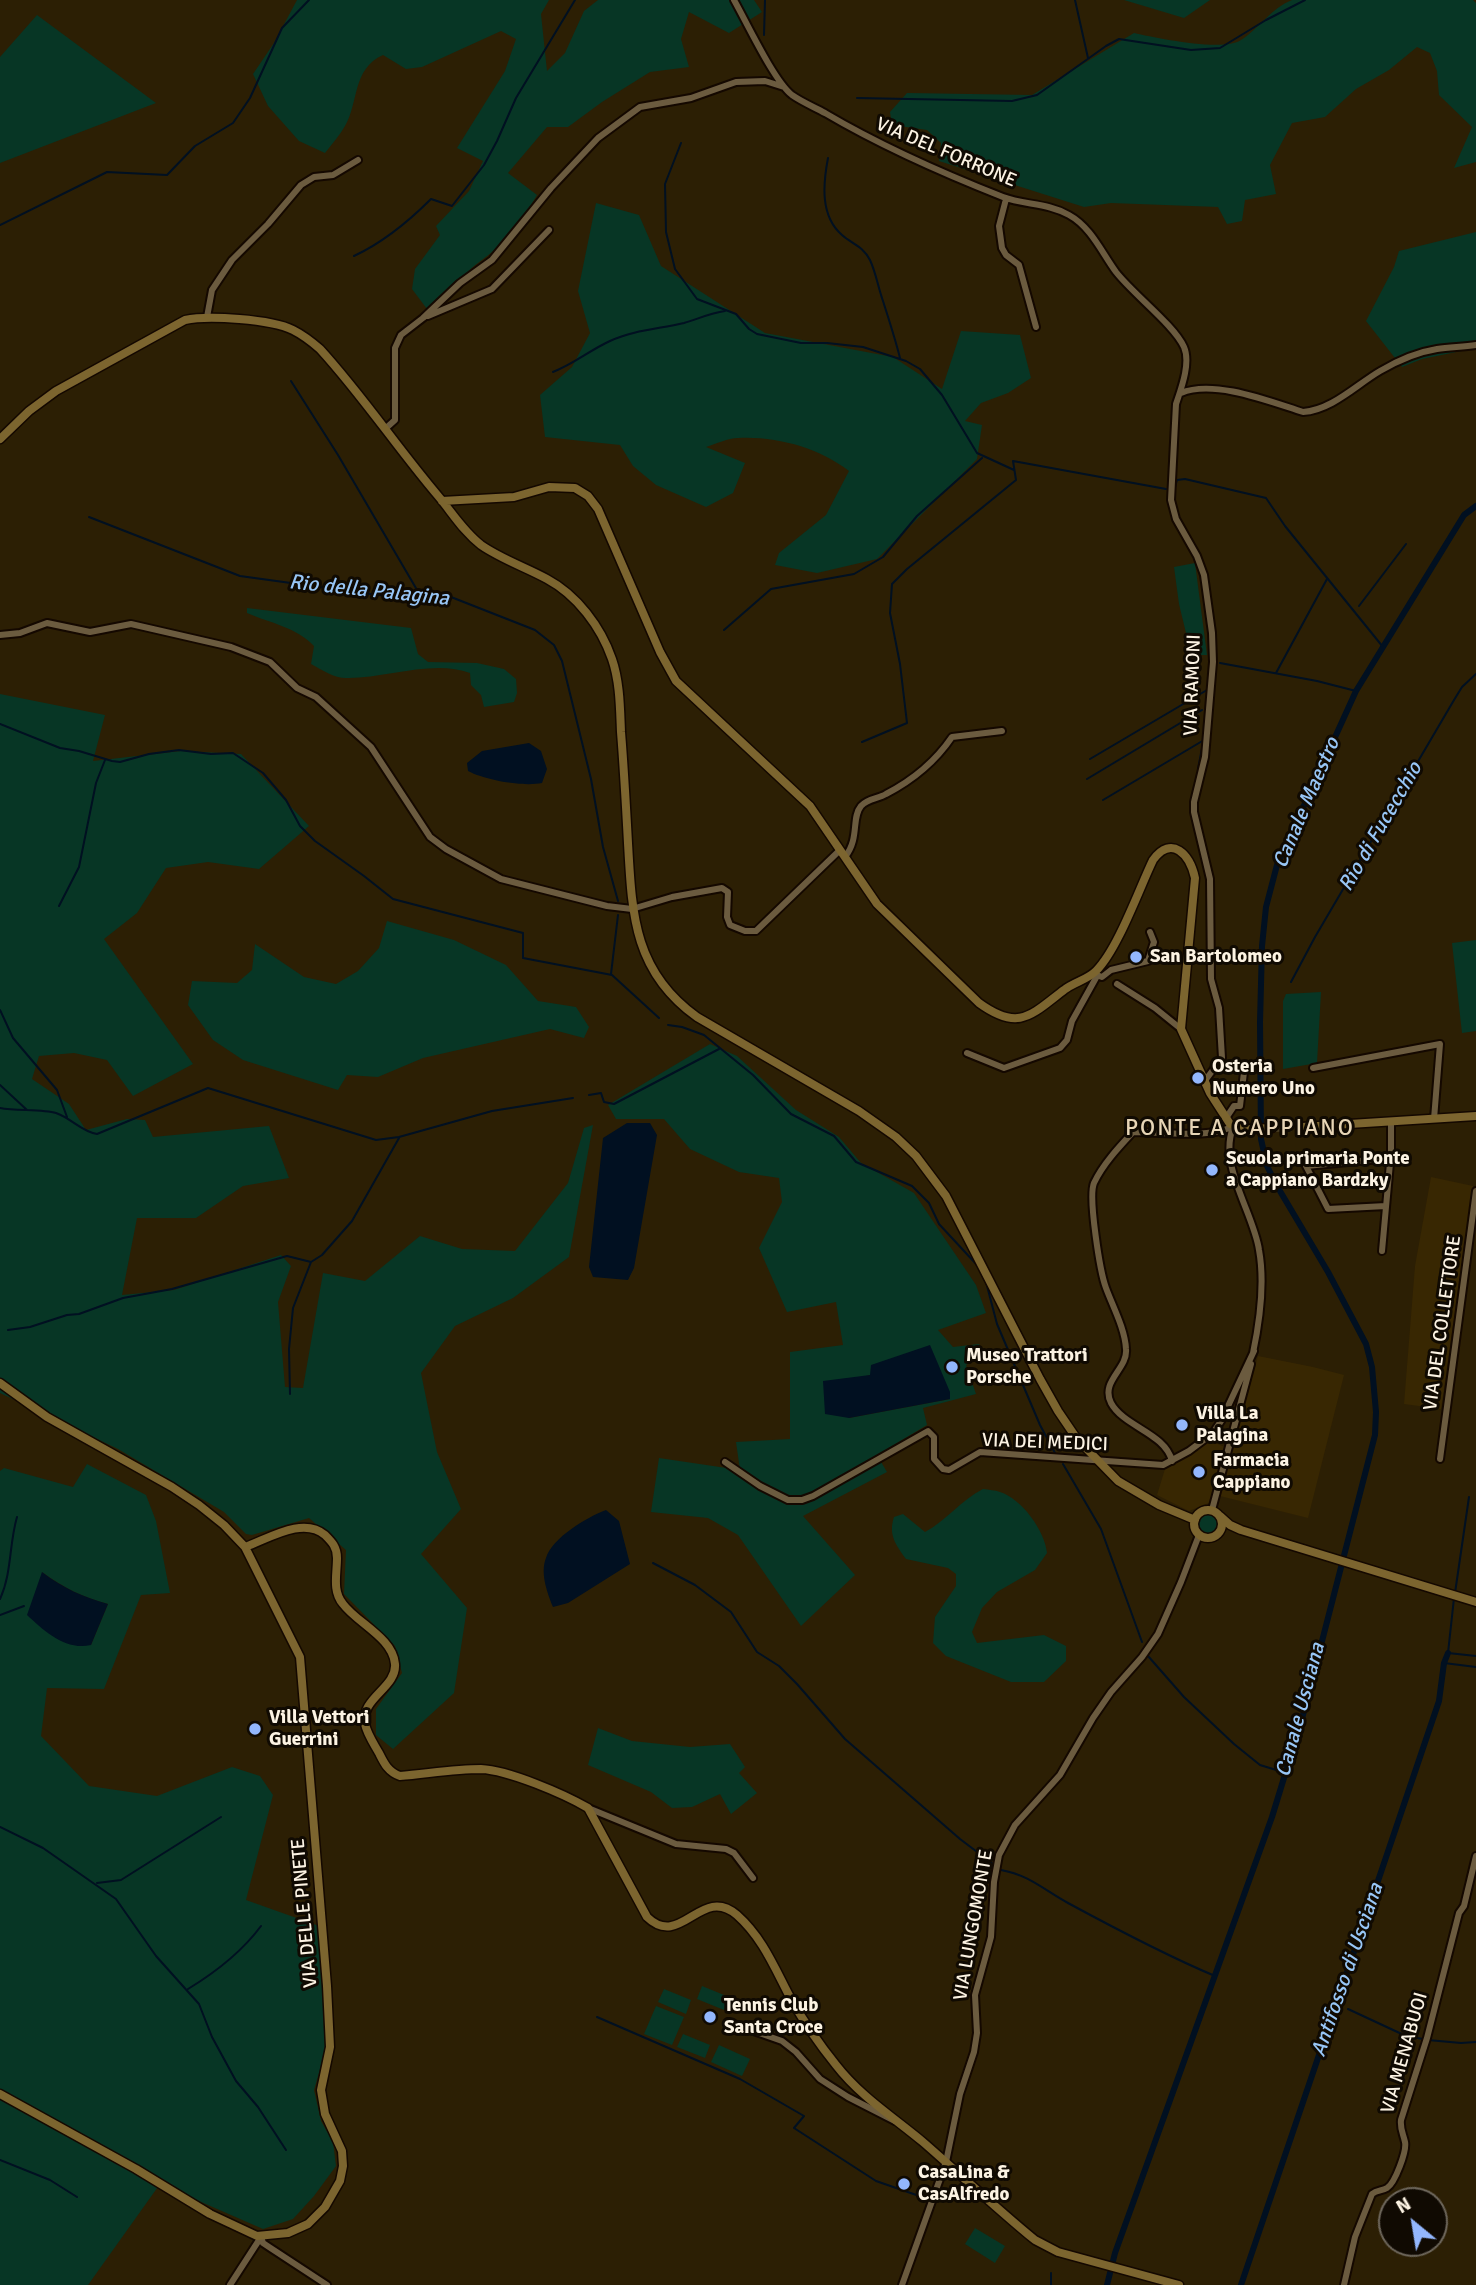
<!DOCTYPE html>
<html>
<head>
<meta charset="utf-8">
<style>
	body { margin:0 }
	#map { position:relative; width:1476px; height:2285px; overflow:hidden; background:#2c1f04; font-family:Signika,sans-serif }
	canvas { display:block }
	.north { position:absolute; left:1378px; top:2187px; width:70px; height:70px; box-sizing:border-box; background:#100a02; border:2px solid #6e675c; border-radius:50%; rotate:330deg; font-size:19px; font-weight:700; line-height:28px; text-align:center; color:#fcf3e3 }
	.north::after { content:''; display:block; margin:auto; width:24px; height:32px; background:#93b7fd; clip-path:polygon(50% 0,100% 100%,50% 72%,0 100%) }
</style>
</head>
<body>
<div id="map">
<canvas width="1476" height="2285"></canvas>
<div class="north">N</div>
</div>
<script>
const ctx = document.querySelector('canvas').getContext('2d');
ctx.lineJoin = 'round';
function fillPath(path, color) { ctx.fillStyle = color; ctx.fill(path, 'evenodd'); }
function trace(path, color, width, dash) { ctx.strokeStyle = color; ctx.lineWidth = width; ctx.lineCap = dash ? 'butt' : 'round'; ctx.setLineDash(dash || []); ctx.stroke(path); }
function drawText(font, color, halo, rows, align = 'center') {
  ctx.font = font + ' Signika,sans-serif'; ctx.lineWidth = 6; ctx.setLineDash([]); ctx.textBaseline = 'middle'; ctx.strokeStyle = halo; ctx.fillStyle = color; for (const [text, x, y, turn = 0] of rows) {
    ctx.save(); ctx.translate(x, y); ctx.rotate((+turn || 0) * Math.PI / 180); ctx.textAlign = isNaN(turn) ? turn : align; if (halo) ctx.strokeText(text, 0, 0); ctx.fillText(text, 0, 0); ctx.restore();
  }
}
const built = new Path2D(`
	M1431,1177L1473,1186L1441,1409L1404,1404L1415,1266Z
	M1258,1356L1313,1367L1344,1375L1308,1518L1220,1496Z
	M1210,1441L1225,1447L1211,1502L1189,1511L1157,1495L1165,1469Z`);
const green = new Path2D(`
	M297,0H549L541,14L547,71L565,53L584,11L598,0H754L762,12L729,33L689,12L681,39L689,67L650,72L602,102L568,127H547L508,173L537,195L519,225L504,243L474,266L427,309L412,289L415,269L440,235L436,226L469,191L483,161L457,148L505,71L516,39L501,31L422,67L406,69L383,55C352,69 359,102 345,126C340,135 332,144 325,153L299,141L268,106L253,74L274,43Z
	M1124,0H1210L1184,18Z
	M1292,0H1473L1476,3V162L1454,168L1472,127L1439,95L1437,71L1430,53L1417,47L1389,70L1356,89L1325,117L1292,123L1270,165L1276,194L1245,200L1242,221L1227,224L1218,207L1111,203L1084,207L939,161L941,143L927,130L892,125L890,112L907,93L1032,95L1134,33C1156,38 1223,52 1241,40C1260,28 1271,8 1292,0Z
	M37,15L156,103L0,163V57Z
	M596,203L639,215L661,266L765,333L893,357L942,389L961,331L1020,335L1031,378L1008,393L981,403L965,421L982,425L977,459L877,559L817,573L775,565L779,553L826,515L849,471C819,448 777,436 738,438C728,438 716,444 706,447L745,463L733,493L706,507L656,485L633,466L620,445L545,437L540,395L572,367L590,333L578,291Z
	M1476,232V348L1422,359L1402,367L1366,321L1394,267L1399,251Z
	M1195,563L1207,655H1187L1186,633L1179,604L1174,567Z
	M247,608L411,628L418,654L428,662L477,663L504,669L516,679L517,693L514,702L484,707L481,695L471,685L470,673C433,659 384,679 346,678C334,678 322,670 311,664L314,646C296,627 270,623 247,613Z
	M0,694L105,715L93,761L181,751L241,754L309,826L259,869L208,862L166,868L137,913L104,939L193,1064L133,1096L107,1060L74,1053L39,1056L32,1079L69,1104L86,1130L127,1119L145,1120L153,1137L269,1126L289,1178L243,1186L196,1218H137L122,1295L174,1290L281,1255L291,1266L278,1302L285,1387L303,1388L323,1273L365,1281L420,1236L462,1249L515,1251L568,1183L584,1128L593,1125L569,1257L513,1298L455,1326L421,1373L437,1452L461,1509L421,1554L467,1608L454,1693L393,1749L376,1735V1709L402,1673L395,1646L344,1594L346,1550L309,1518L252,1535L246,1534L224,1512L118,1449L0,1393Z
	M387,921L454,940L506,965L538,1001L576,1007L589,1027L584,1038L550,1029L423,1058L378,1077L347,1075L338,1090L243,1060L213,1040L188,1005L192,981L237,983L252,970L255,944L304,977L336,984L358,971L379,948Z
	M1476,940V1031L1462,1033L1452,943Z
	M1321,992L1317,1063L1283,1069V1001L1286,994Z
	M710,1044L737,1056L796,1110L839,1137L861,1163L914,1193L976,1285L986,1313L938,1330L953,1347L979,1344L984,1356L966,1365L976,1394L923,1408L927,1425L877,1455L887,1472L803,1516L855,1575L801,1626L738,1535L708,1518L651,1512L659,1458L740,1470L736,1442L790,1439V1352L843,1345L836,1302L787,1312L759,1248L782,1202L779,1178L739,1172L690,1149L664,1119H616L608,1105ZM870,1375L950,1399L849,1418L859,1378Z
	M87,1464L146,1495L156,1521L170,1593L141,1595L104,1689L47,1688L41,1736L89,1786L157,1796L232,1767L260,1776L273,1795L246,1900L319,1926L326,2049L314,2090L321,2121L333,2142L336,2166L314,2196L293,2219L263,2229L160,2184L88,2285H0V1471L4,1468L73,1487ZM42,1572C64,1588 82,1597 108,1604L91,1645Z
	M983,1489C989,1490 995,1490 1000,1492C1022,1499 1045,1531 1047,1553L1035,1570L997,1592L982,1608L972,1632L977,1643L1044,1635L1066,1646V1661L1044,1682H1011L946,1656L933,1643L935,1617L956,1586V1574L948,1568L906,1559C896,1545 888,1535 894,1517L903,1514L925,1532C947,1520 961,1500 983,1489Z
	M1197 1524a12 12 0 1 1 24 0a12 12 0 1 1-24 0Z
	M598,1728L632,1741L690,1747L730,1744L745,1767L739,1773L757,1793L731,1814L720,1794L692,1807L672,1808L651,1792L588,1765Z
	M702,1986L729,1997L724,2010L697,1999Z
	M664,1989L691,2000L686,2014L658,2002Z
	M656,2006L684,2017L672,2045L644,2034Z
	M683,2034L710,2045L705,2058L677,2047Z
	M719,2045L750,2059L742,2076L711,2062Z
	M975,2228L1005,2246L995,2263L965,2244Z`);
const water = new Path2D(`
	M529,743L541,751L547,769L542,783C523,787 485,780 468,771L467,763L482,751Z
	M627,1123H650L657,1135L634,1268L628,1280L593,1277L589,1267L603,1138Z
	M930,1345L950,1392V1399L849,1418L825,1414L823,1381L870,1375L871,1365Z
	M606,1510L619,1521L630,1564L568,1603L553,1607C547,1592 540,1573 546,1558C552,1538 587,1517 606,1510Z
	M42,1572C63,1588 83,1597 108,1604L91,1645C66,1651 44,1631 27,1615Z`);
const stream = new Path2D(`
	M1075,0L1088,58
	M764,35L765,0
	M857,98L1012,101L1037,95L1106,46L1119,39L1191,50L1220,48L1266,20L1305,0
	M681,143L665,184L666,232L675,269L697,299L736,314L749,329L757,334L801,343H827L863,347L906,361L920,369L942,395L977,453L1014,470
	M828,158C823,184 820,216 842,235C852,244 863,246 870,260C876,273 878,287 883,301C889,320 895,338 900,358
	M0,225L107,172L167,175L195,146L233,123L250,98L282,28L309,0
	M354,256C384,242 408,222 431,199L452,206L484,165L497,141L516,98L575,0
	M553,372C574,364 590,350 610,341C634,330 659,329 684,323C698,319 710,313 725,311
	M291,381L338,455L420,595
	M1174,491L1177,480L1185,479L1266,498L1285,526L1383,647
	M89,517L240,576L378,595L451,597L535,630L554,645L562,661L591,779L603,847L618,901
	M1359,606L1406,544
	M724,630L771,589L854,574L883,557L917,516L982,458
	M1220,663L1317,681L1356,691
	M1276,673L1327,579
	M0,724L60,748L79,751L112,761L120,762L149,754L179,750L211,754L233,753L263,773L286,800L300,826L315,841L364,876L393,899L523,933V958L612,975L659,1018
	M862,742L907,723L900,664L890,613L892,584L907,569L1016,480L1013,461L1166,489
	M1090,759L1207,690
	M1198,769L1203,743
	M1087,779L1202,710
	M1103,800L1204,740
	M59,906L79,867L96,783L105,760
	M611,974L618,915
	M1291,982L1315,937L1454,700L1462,687L1476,674
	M0,1010L13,1038L57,1090L67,1117
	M668,1025L682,1027L704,1035L753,1075L791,1114L834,1136L856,1162L912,1186L929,1203L939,1224L977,1265
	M0,1085L27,1110
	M589,1095L601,1093L604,1102L614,1104L719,1049
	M0,1108C16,1111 43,1109 56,1113C71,1118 82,1132 97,1134L208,1088L376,1140L399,1137L492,1111L573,1098
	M986,1282L997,1324L1040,1425L1055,1453
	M8,1330L30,1327L67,1315L79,1314L123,1298L172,1289L287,1256L311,1262
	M290,1394L289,1349L293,1308L311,1262L322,1255L352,1221L399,1138
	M1063,1464L1101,1529L1142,1642
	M653,1563L695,1585L731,1612L757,1652L779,1666L797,1684L845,1739L960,1839L993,1864
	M1455,1593L1469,1497
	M1454,1598L1448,1653L1476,1656
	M0,1599C12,1573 9,1544 17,1517
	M0,1615L24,1606
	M1148,1656L1184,1697L1234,1744L1260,1765L1286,1773
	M1444,1663L1476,1667
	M0,1827L43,1848L116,1899L156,1956L199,2004L212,2037L236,2081L258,2107L286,2150
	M1001,1870C1029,1875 1044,1890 1068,1903C1116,1929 1165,1955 1215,1976
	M97,1883L121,1880L221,1817
	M188,1989C216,1972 241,1953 261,1926
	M1348,2009L1406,2036L1423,2039
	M597,2017L740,2079L804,2116L794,2128L876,2181L925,2198
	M1428,2040L1461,2043L1476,2042
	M0,2160L50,2180L77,2197
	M1051,2285V2273`);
const canal = new Path2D(`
	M1107,2285L1115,2253L1272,1817L1302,1719L1375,1435L1376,1412L1372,1367L1366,1344L1328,1272L1277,1186L1267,1166L1261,1139L1260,1022L1262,946L1266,907L1277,865L1356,691L1464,515L1476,506
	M1241,2285L1439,1701L1444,1663L1448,1653`);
const secondaryTunnel = new Path2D(`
	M1272,1128L1302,1127`);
const street = new Path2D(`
	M734,0C747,23 774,81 792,95C802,102 814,107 825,113C881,146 942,173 1003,197C1024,205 1048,203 1069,215C1091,227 1102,253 1116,272C1133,294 1174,325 1184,347C1191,363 1181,389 1176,404L1171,500L1176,519L1197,556L1204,575L1212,633L1213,662L1205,757L1194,802V812L1210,879L1211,979L1219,1008L1222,1058L1204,1082
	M1006,199L999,226L1002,248L1006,255L1019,265L1036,327
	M428,316L492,289L549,230
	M207,317L212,290L232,260L268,224L301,185L314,177L333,175L358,160
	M1181,393C1214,379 1271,402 1303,412C1332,410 1356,385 1380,371C1397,361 1418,352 1437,349C1450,347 1463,347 1476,345
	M385,429L395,420V348L401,335L423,318L460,283L492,260L551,188L598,138L640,107L691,98L736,82L765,81L784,87
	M0,635L20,633L47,623L90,632L131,624L231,647L270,662L297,688L316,697L371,747L430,837L446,849L501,879L607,906L632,909L672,897L722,888L728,892L727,917L730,925L745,931H756L840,850
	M845,857C860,838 851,818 861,806C868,798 878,799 886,794C913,780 935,762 952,737L1002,731
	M1094,974L1102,977L1111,970L1148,961L1154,942L1150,932
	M1117,984L1155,1008L1181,1029
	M967,1053L1004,1068L1060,1048L1067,1040L1072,1021L1097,976
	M1313,1068L1440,1044L1434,1119
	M1226,1118L1234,1106H1240L1244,1072
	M1233,1128C1218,1165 1254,1214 1259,1250C1265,1283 1260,1320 1253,1353
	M1386,1206L1328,1209L1306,1166L1391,1158
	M1382,1251L1391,1152V1121
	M1440,1459L1476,1191
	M1172,1461C1165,1433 1124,1427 1111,1403C1100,1381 1128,1369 1126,1349C1125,1329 1113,1307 1106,1288C1100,1272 1088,1197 1094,1183C1103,1164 1119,1147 1133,1132C1159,1132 1212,1139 1233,1126
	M725,1462L760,1486L788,1500H802L813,1496L928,1431L934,1437V1459L943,1469L949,1470L980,1452L1163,1465L1189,1451L1213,1433L1221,1421L1254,1351
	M1212,1510L1251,1364
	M588,1808L676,1844L726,1849L734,1853L753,1878
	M728,2022L782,2041L796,2052L820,2079L848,2097L895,2121
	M261,2237L263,2243L269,2247L327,2285
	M230,2285L261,2237
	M902,2285L946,2162L960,2094L974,2052L977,2033L975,1995L991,1937L994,1882L999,1855L1015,1825L1060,1775L1093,1718L1111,1692L1142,1657L1158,1634L1181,1582L1199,1535
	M1344,2285L1355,2237L1372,2194C1377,2190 1382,2191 1387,2188C1395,2183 1407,2151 1405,2142C1403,2133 1400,2129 1401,2120L1427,2038L1459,1913L1464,1906L1476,1856`);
const secondary = new Path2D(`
	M0,439L29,411L56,391L185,320C208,315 271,319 293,330C303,335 312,342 320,349C363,396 398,449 439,497C453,514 464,532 481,545C501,559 525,567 547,579C577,595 601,627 612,659C620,682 620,709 621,732C624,769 626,806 628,843C632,915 634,972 697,1017L859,1111L896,1137L916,1156L946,1196L1040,1379L1058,1411L1077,1439L1118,1481L1159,1505L1195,1520
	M442,501L514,497L549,487L575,488L588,496L598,509L660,652L676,681L810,806L877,904L979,1003C1019,1032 1031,1015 1064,990C1074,982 1087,980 1096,971C1118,949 1139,889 1153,860C1172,834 1190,855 1195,878L1181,1029L1210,1093L1230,1124L1249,1129L1272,1128
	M1302,1127L1476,1116
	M0,1383L47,1417L172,1487L199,1505L224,1525L245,1547L300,1657L327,1986L330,2047L321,2090L325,2114L342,2151L343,2166L340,2181L325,2207L308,2224L288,2233L257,2236L210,2214L136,2169L0,2094
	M1194 1524a14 14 0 1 1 28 0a14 14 0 1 1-28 0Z
	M1220,1516L1230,1525L1241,1530L1476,1602
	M245,1547C268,1539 303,1516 325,1535C332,1542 337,1547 337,1558C337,1574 332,1591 343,1604C357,1623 393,1638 395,1664C397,1688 360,1698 365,1724C367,1734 374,1744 379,1753C384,1763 388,1772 400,1776C426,1774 454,1769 481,1769C508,1770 564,1794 588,1808L647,1917C681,1950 701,1884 737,1915C763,1938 775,1969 791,1999C804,2022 819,2044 836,2065C860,2096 893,2117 923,2142C961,2175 997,2209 1035,2240L1058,2252L1179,2285`);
const markers = [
	[1136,957,7,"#93b7fd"],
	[1198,1078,7,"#93b7fd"],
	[1212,1170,7,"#93b7fd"],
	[952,1367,7,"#93b7fd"],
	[1182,1425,7,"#93b7fd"],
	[1199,1472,7,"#93b7fd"],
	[255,1729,7,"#93b7fd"],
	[710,2017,7,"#93b7fd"],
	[904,2184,7,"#93b7fd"]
];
const streetNames = [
	["VIA DEL FORRONE",946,153,23],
	["VIA RAMONI",1193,685,-88],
	["VIA DEL COLLETTORE",1443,1323,-82],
	["VIA DEI MEDICI",1045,1443,2],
	["VIA DELLE PINETE",305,1913,-95],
	["VIA LUNGOMONTE",974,1925,-80],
	["VIA MENABUOI",1405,2053,-74]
];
const poiNames = [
	["San Bartolomeo",1150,957],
	["Osteria",1212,1067],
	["Numero Uno",1212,1089],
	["Scuola primaria Ponte",1226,1159],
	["a Cappiano Bardzky",1226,1181],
	["Museo Trattori",966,1356],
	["Porsche",966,1378],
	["Villa La",1196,1414],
	["Palagina",1196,1436],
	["Farmacia",1213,1461],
	["Cappiano",1213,1483],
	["Villa Vettori",269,1718],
	["Guerrini",269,1740],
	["Tennis Club",724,2006],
	["Santa Croce",724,2028],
	["CasaLina &",918,2173],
	["CasAlfredo",918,2195]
];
const waterNames = [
	["Rio della Palagina",369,591,6],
	["Canale Maestro",1307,803,-67],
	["Rio di Fucecchio",1381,827,-60],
	["Canale Usciana",1301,1710,-75],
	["Antifosso di Usciana",1348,1970,-71]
];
const quarterNames = [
	["PONTE A CAPPIANO",1240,1129]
];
fillPath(built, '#382702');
fillPath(green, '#073625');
fillPath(water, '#011021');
trace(stream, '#011021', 2);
trace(canal, '#011021', 6);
trace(secondaryTunnel, '#4b3f25', 8, [8, 4]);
trace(street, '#140800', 10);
trace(secondary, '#140800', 11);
trace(street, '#6b5b3f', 6);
trace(secondary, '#7c652f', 8);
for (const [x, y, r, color] of markers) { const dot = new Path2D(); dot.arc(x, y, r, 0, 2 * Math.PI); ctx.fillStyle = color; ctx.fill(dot); trace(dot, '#100a02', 2.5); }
drawText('19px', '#fcf3e3', '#100a02', streetNames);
drawText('bold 19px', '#fcf3e3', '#100a02', poiNames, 'left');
drawText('italic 21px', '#98c6f6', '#100a02', waterNames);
ctx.letterSpacing = '2px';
drawText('23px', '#e7d5b6', '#100a02', quarterNames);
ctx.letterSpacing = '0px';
</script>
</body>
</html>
